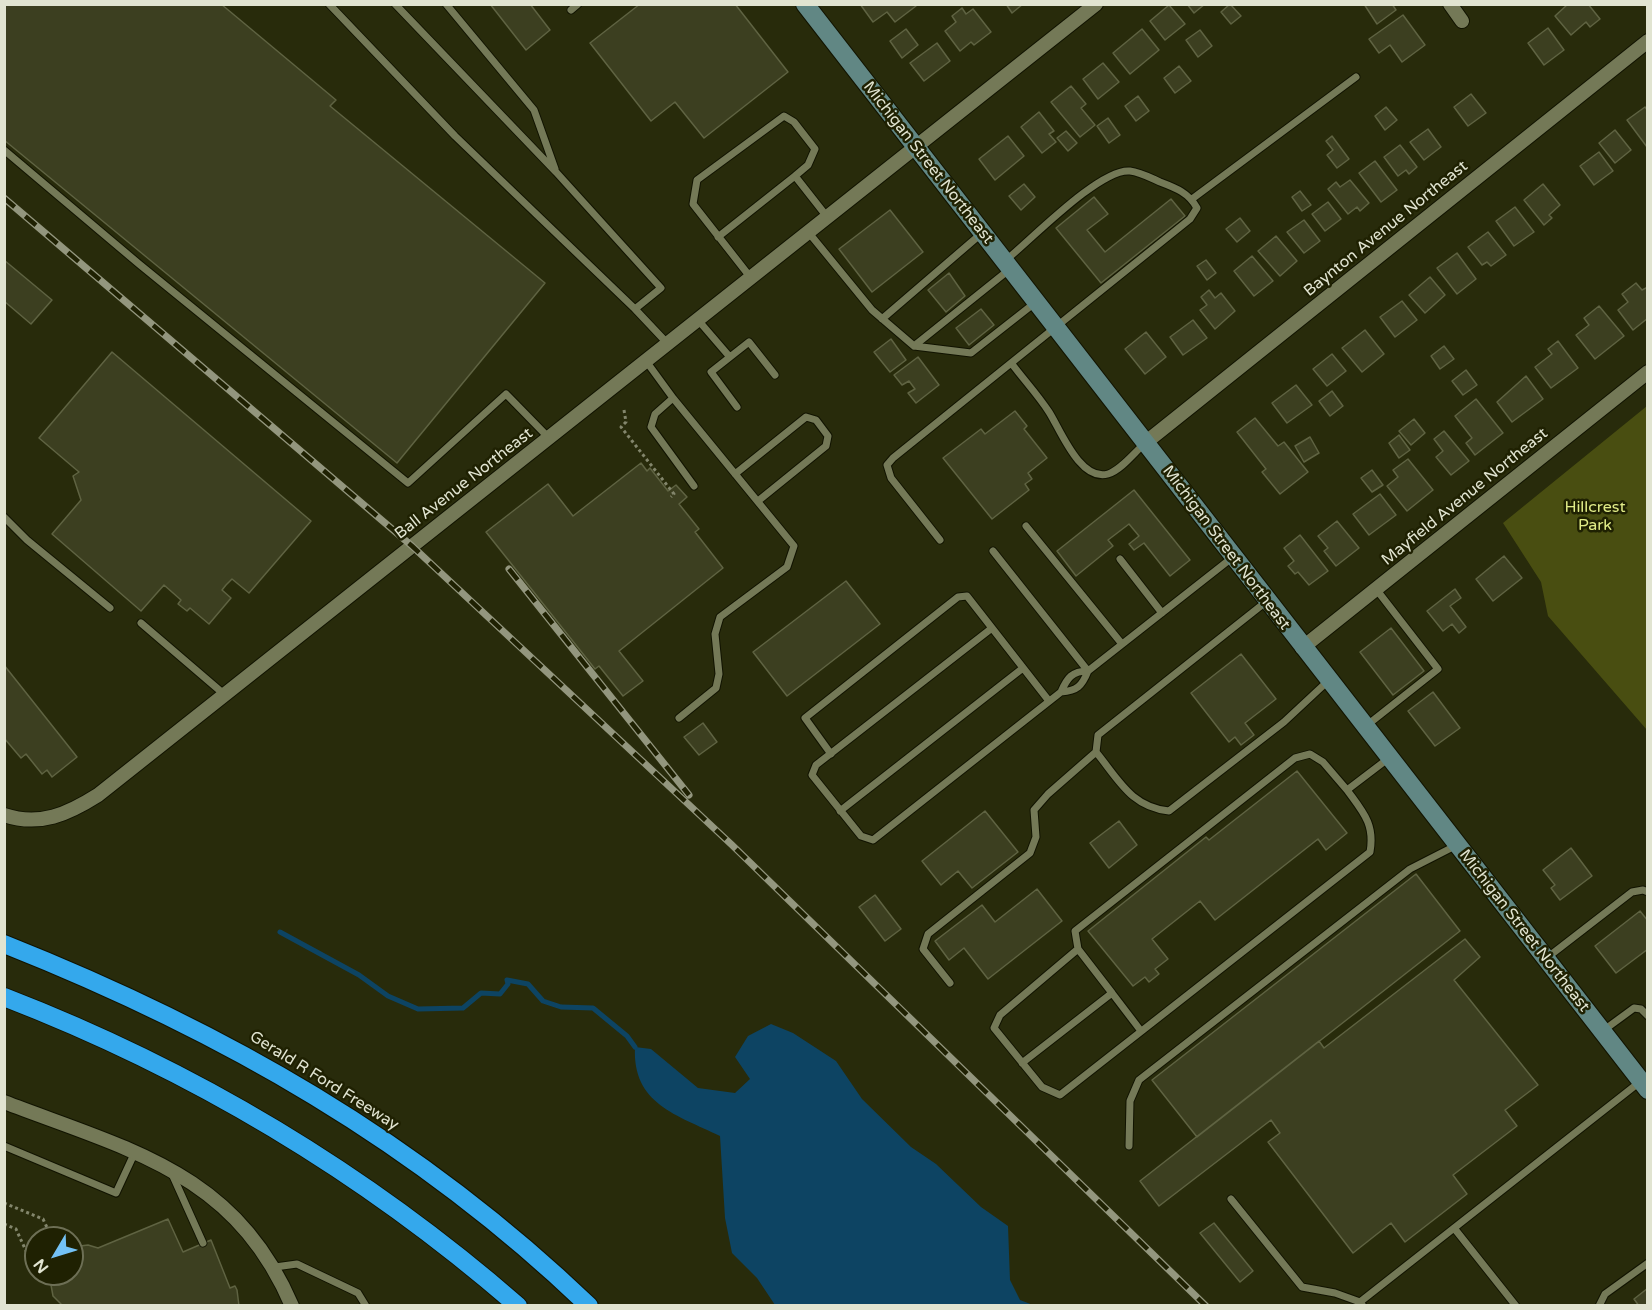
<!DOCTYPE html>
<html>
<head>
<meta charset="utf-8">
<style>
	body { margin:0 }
	#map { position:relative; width:1652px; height:1310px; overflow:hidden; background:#282b0b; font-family:"Varela Round",sans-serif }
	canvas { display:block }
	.frame { position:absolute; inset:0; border:6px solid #e1e4d1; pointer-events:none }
	.north { position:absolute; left:24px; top:1226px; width:60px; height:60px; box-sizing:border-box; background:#1f2102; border:2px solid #6d6f55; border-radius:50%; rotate:232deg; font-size:16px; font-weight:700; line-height:24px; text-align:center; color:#e1e4d1 }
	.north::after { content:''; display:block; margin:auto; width:21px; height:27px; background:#73c1f5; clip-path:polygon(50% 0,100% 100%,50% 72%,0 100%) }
</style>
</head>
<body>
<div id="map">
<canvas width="1652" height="1310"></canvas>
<div class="frame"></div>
<div class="north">N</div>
</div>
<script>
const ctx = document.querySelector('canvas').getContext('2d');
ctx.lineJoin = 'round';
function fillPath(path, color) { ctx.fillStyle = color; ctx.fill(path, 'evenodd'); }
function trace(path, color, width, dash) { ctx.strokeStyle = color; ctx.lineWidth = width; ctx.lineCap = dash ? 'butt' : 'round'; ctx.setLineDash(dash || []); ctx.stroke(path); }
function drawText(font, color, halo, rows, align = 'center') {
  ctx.font = font + ' "Varela Round",sans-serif'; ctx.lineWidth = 5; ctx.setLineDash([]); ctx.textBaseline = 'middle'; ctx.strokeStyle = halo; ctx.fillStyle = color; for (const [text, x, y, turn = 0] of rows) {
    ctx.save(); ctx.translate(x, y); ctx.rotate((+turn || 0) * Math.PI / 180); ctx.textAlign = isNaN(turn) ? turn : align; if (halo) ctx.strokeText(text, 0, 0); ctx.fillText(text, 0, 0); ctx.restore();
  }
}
const green = new Path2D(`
	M1647,406V730L1548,616L1541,582L1503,523Z`);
const water = new Path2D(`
	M771,1024L793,1033L836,1061L862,1099L911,1147L936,1164L981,1207L1008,1226L1010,1280L1020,1300L1033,1305H775L757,1278L732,1253L725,1218L720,1136C677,1115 632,1104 635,1047L651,1049L698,1088L735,1093L750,1079L735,1057L748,1036Z`);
const stream = new Path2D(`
	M280,932L359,975L388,996L418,1009L463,1008L481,993L500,994L508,984L507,980L528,984L543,1001L561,1007L593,1008L627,1036L635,1047`);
const building = new Path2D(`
	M4,4H221L336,100L330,106L545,283L397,463L4,140Z
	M490,4H530L550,30L526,50Z
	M640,4H735L788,72L704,138L675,102L651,121L590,43Z
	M860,4H915L916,6L895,22L887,12L873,22Z
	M1006,4H1023L1012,13Z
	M1187,4H1205L1194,13Z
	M1230,4L1241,16L1231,24L1221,12Z
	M1364,4H1392L1396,10L1377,24Z
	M1568,4H1588L1600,19L1590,27L1586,22L1571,35L1555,16Z
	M1169,5L1185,24L1165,40L1150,21Z
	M962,8L966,14L973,9L991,32L974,45L971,42L960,51L945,31L956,22L952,16Z
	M1403,15L1425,45L1402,62L1390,45L1379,53L1369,39Z
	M1548,28L1564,50L1544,65L1528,43Z
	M906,29L918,45L902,58L890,41Z
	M1142,29L1159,50L1130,74L1113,53Z
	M1200,30L1212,46L1198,57L1186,40Z
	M937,43L950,61L924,81L910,63Z
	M1103,63L1119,82L1098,99L1083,79Z
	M1179,66L1191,81L1175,93L1164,78Z
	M1071,86L1086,104L1081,108L1095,125L1080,137L1051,102Z
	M1471,94L1486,113L1468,126L1454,107Z
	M1138,96L1149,111L1136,121L1125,106Z
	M1386,107L1397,120L1385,130L1375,116Z
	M1645,107L1648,111L1647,147L1627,120Z
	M1039,112L1054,131L1049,134L1056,142L1042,153L1021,127Z
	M1108,118L1120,135L1109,143L1097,126Z
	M1428,129L1441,147L1424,160L1410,142Z
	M1615,130L1631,150L1615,163L1599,143Z
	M1066,131L1077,143L1068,151L1057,138Z
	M1008,136L1024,156L995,180L979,159Z
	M1332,136L1349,159L1337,168L1327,155L1333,150L1326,141Z
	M1400,145L1417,167L1409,174L1406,170L1398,176L1384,157Z
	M1599,152L1613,171L1594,185L1580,166Z
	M1375,161L1397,190L1381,202L1359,173Z
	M1350,180L1369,203L1360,211L1357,207L1348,214L1328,189L1336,182L1340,187Z
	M1024,184L1035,197L1021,210L1009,196Z
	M1543,184L1560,205L1549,215L1552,218L1544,225L1524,200Z
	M1300,191L1311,205L1302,211L1292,197Z
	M1094,197L1108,214L1087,230L1105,252L1171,199L1185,216L1101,283L1056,228Z
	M1328,202L1341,219L1325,231L1312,214Z
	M1515,207L1534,232L1514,246L1496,221Z
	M890,210L923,252L872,292L839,249Z
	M1240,218L1250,231L1237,242L1226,229Z
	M1304,220L1320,241L1304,253L1287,232Z
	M1488,232L1506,255L1491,266L1487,262L1482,265L1468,247Z
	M1276,236L1297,261L1280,276L1258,251Z
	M1457,253L1476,279L1457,294L1437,268Z
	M1252,256L1273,281L1254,296L1234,271Z
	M4,260L52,300L31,324L4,301Z
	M1206,260L1216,273L1207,280L1197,266Z
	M949,273L965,296L946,312L928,290Z
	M1430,277L1445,295L1425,313L1409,295Z
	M1636,283L1642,290L1648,287V318L1633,330L1618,310L1628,302L1622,294Z
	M1209,290L1215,298L1221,293L1235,311L1215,329L1200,310L1207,305L1201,297Z
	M1402,301L1417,320L1395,337L1380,317Z
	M1599,306L1624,336L1595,359L1576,335L1589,325L1584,318Z
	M981,309L994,325L969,345L956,328Z
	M1193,320L1207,338L1183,355L1170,337Z
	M1365,330L1384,354L1362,372L1342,348Z
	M1146,332L1166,357L1145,374L1125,349Z
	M891,339L906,360L890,372L874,352Z
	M1558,341L1578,368L1551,388L1535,367L1552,354L1548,349Z
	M1444,346L1454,359L1440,369L1431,356Z
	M112,352L311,521L249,593L232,579L226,585L222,590L231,598L209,624L190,608L187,611L178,604L181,600L164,585L141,611L52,534L81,500L73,476L79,472L39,438Z
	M1332,354L1346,371L1327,386L1313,369Z
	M918,357L939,385L916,403L908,393L915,389L909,381L902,385L894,375Z
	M1466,370L1477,385L1463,395L1452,381Z
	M1526,376L1543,399L1512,422L1497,402Z
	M1296,385L1312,405L1287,423L1272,403Z
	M1332,391L1343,406L1330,416L1319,401Z
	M1476,399L1503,433L1475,455L1466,443L1472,438L1455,416Z
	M1015,411L1027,426L1024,429L1047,458L1028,473L1032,479L1025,484L1029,490L992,519L943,458L981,429L985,434Z
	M1255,418L1278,446L1284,442L1308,472L1280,494L1262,472L1266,469L1237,432Z
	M1414,419L1425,433L1411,445L1399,431Z
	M1444,431L1469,461L1451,475L1436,457L1443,451L1434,439Z
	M1399,435L1410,450L1399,458L1389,443Z
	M1310,437L1319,453L1304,462L1295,446Z
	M1408,459L1433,490L1407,511L1387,486L1398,477L1393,470Z
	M641,463L647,471L650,468L668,491L676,485L687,497L679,504L699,529L695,532L723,568L619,651L643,681L623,696L599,666L595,669L486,532L548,484L573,516Z
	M1372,470L1383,485L1372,492L1361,478Z
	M1134,490L1190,560L1170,576L1144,543L1134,550L1129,544L1139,536L1129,524L1108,540L1113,546L1076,576L1057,551Z
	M1380,494L1396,515L1369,535L1353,514Z
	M1337,521L1359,548L1336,566L1324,551L1328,548L1318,536Z
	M1300,535L1328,571L1309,585L1298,572L1295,574L1288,566L1294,561L1284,548Z
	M1504,556L1522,578L1493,601L1476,579Z
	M846,581L880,624L787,696L753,652Z
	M1455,589L1461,598L1450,606L1466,627L1459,633L1452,624L1443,631L1427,611Z
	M1391,628L1424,671L1393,695L1360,652Z
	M1241,654L1276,699L1245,723L1254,735L1241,745L1235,737L1229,742L1191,693Z
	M4,665L77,757L52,777L47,770L42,774L26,754L21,758L4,738Z
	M1433,692L1460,728L1435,746L1408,711Z
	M703,723L717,742L699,755L684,737Z
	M1297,771L1347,833L1326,850L1318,839L1215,920L1200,901L1152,939L1168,959L1155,969L1159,974L1149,982L1145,977L1133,986L1088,931L1206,837L1209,840Z
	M985,811L1018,852L972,888L958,871L941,885L922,861Z
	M1119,821L1137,845L1109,868L1090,843Z
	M1571,848L1592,876L1560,900L1551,888L1555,885L1543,870Z
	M1416,874L1460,931L1197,1137L1152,1080Z
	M1037,889L1062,921L988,979L964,948L949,960L935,941L982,905L995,922Z
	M875,895L901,929L885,941L859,907Z
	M1640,911L1648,921V949L1616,973L1595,946Z
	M1465,939L1480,957L1454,980L1538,1085L1505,1110L1517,1126L1453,1175L1467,1194L1405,1242L1391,1223L1353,1253L1268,1142L1280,1133L1271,1120L1159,1206L1140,1181L1319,1041L1324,1048Z
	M168,1219L183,1252L211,1240L230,1288L235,1286L237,1290L239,1306H58L61,1304L53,1296L49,1274H72V1247L88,1245L98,1248Z
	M1214,1223L1253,1271L1240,1282L1200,1233Z
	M1648,1288V1306H1639L1634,1299Z`);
const path = new Path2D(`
	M624,410L626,422L621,427L674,494L671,497
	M4,1203L43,1219L52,1238
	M4,1224L16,1229L36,1273
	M36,1274L49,1279`);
const lane = new Path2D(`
	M329,4L455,136L635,309L668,344
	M395,4L556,172L661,288L635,309
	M446,4L534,110L555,169
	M571,10L578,4
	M4,150L139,264L408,483L506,394L549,438
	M1192,199L1356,77
	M809,233L872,310L914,346L971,353L1036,302
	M718,237L795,176
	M751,278L693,204L697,180L784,116L794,122L815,149L808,165L795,176L828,218
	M882,319L982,233
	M698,320L729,356
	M914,346L1010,269
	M646,361L673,398
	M1012,364C1024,380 1038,395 1049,412C1060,429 1080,482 1108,474C1121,470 1134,453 1144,444
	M737,407L711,372L749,342L775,375
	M735,474L806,417L816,420L828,436L826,446L758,501
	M4,517L27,540L110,608
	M1026,526L1122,644
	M940,540L891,478L887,465L893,458L1190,219L1197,208C1189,193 1176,188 1160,182C1151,178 1140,172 1130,171C1100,168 1031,240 1006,260
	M993,551L1088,671
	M1120,559L1162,613
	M1267,601L1098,735L1096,752C1119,780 1131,807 1169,811L1284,722L1328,681
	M141,623L225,695
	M992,628L1049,701
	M1061,692C1077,691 1082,686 1088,671L1233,557
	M679,718L716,688L719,674L715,634L720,617L787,567L794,546L673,398L655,414L651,427L694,486
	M1366,726L1438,669L1376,589
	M831,754L805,718L958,597L967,596L992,628L816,765L812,775L861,836L873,840L1061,692C1067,678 1072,671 1088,671
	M1347,790L1323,762L1310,754L1295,758L1075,931L1078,949L1000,1015L994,1028L1042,1087L1060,1095L1370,852C1375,824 1363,812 1347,790L1389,758
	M840,811L1023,668
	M1548,957L1632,892L1643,890L1648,892
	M950,983L923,949L928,934L1030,853L1036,837L1034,810L1048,794L1096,752
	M1112,993L1141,1031
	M1604,1030L1634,1008L1641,1009L1648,1016
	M1022,1063L1112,993L1078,949
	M4,1146L116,1193L135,1152
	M1129,1146L1130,1101L1139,1080L1410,869L1457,845
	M172,1174L203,1243
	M1231,1199L1302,1287L1335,1293L1360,1302
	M1454,1228L1516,1306
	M275,1267L297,1264L358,1293L366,1306
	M1363,1306L1360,1302L1641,1081
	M1599,1306L1605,1294L1648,1263`);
const street = new Path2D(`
	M1450,4L1462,21
	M1145,443L1648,41
	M1302,648L1648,372
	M4,815C40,827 68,814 98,795L1096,4
	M4,1102C129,1150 235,1172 292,1306`);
const secondary = new Path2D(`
	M805,4L1648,1090`);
const highway = new Path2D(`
	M4,944C223,1031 418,1142 589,1306
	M4,997C193,1070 365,1173 518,1306`);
const rail = new Path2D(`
	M4,198L412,546L732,845L1206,1306
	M509,569L689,795`);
const streetNames = [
	["Michigan Street Northeast",928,163,52],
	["Baynton Avenue Northeast",1386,229,-39],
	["Ball Avenue Northeast",464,484,-38],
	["Mayfield Avenue Northeast",1465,497,-39],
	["Michigan Street Northeast",1226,548,53],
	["Michigan Street Northeast",1524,931,52],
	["Gerald R Ford Freeway",324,1081,32]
];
const parkNames = [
	["Hillcrest",1595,508],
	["Park",1595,526]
];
fillPath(green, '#494e11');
fillPath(water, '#0d4463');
trace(stream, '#0d4463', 5);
fillPath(building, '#3c3f20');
trace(building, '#5f6342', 1.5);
trace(lane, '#111300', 9);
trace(street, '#111300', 16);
trace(secondary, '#111300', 20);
trace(highway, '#111300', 20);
trace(path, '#83866c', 3, [3, 3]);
trace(lane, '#747957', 7);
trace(street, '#747957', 14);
trace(secondary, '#618784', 18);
trace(highway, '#34a8ec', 18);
trace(rail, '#93967e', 7);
trace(rail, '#1f2102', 4.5, [14]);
drawText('16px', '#e1e4d1', '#1f2102', streetNames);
drawText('16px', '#e0eb87', '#1f2102', parkNames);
</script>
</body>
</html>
